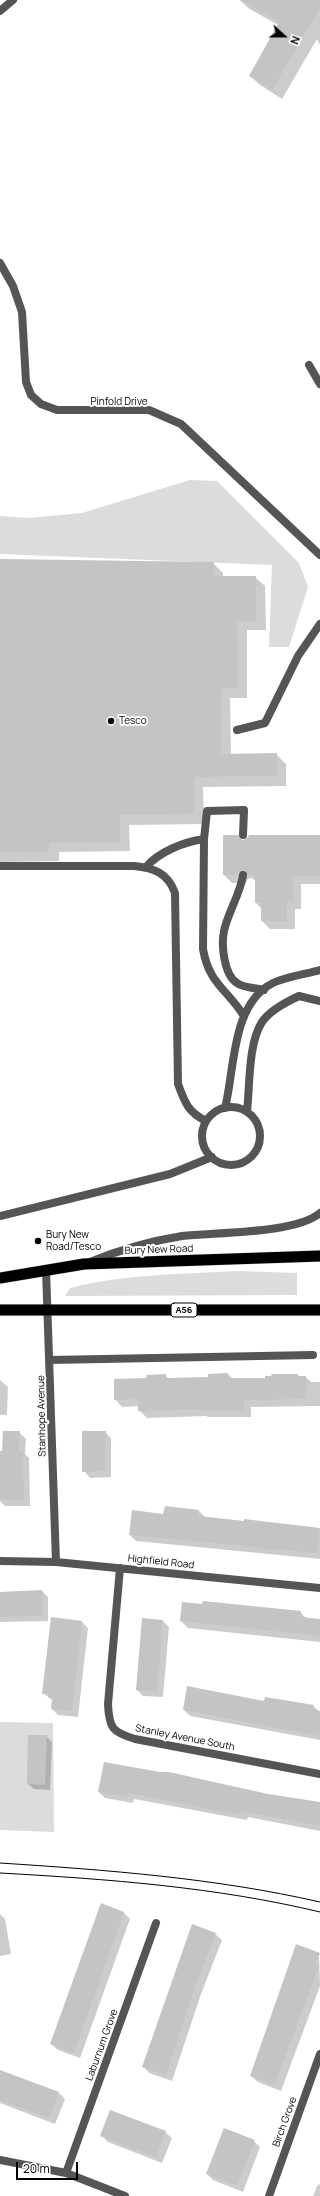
<!DOCTYPE html>
<html>
<head>
<meta charset="utf-8">
<style>
	body { margin:0 }
	#map { position:relative; width:320px; height:2196px; overflow:hidden; background:#fff; font-family:Manrope,sans-serif }
	canvas { display:block }
	.north { position:absolute; left:264px; top:16px; width:40px; height:40px; -webkit-text-stroke:3px #fff; paint-order:stroke; rotate:111deg; font-size:11px; font-weight:700; line-height:16px; text-align:center; color:#000 }
	.north::after { content:''; display:block; margin:auto; width:14px; height:18px; background:#000; clip-path:polygon(50% 0,100% 100%,50% 72%,0 100%) }
	.scale { position:absolute; left:16px; top:2162px; width:62px; height:18px; box-sizing:border-box; border:2px solid #000; border-top:0; padding-left:5px; font-size:12px; line-height:14px; white-space:nowrap; color:#000; -webkit-text-stroke:3px #fff; paint-order:stroke }
</style>
</head>
<body>
<div id="map">
<canvas width="320" height="2196"></canvas>
<div class="north">N</div>
<div class="scale">20 m</div>
</div>
<script>
const ctx = document.querySelector('canvas').getContext('2d');
ctx.lineJoin = 'round';
function fillPath(path, color) { ctx.fillStyle = color; ctx.fill(path, 'evenodd'); }
function trace(path, color, width, dash) { ctx.strokeStyle = color; ctx.lineWidth = width; ctx.lineCap = dash ? 'butt' : 'round'; ctx.setLineDash(dash || []); ctx.stroke(path); }
function drawText(font, color, halo, rows, align = 'center') {
  ctx.font = font + ' Manrope,sans-serif'; ctx.lineWidth = 4; ctx.setLineDash([]); ctx.textBaseline = 'middle'; ctx.strokeStyle = halo; ctx.fillStyle = color; for (const [text, x, y, turn = 0] of rows) {
    ctx.save(); ctx.translate(x, y); ctx.rotate((+turn || 0) * Math.PI / 180); ctx.textAlign = isNaN(turn) ? turn : align; if (halo) ctx.strokeText(text, 0, 0); ctx.fillText(text, 0, 0); ctx.restore();
  }
}
const green = new Path2D(`
	M190,480L217,481L299,563L308,587L289,647H269L272,565L0,554V516L28,518L82,513Z
	M238,1271L297,1273V1295L65,1296L70,1288C124,1274 182,1274 238,1271Z
	M0,1722L53,1723L54,1832L0,1830Z`);
const shadow = new Path2D(`
	M240,0H320V45L317,39L282,99L260,85L250,76L278,25L248,8Z
	M0,560L213,563L223,573V577H255L265,586L266,630H247V698H230L231,755L276,754L286,764V786L203,787L204,824L129,825L130,851L59,852V861L0,862Z
	M237,836L243,841L320,836V884H301V909H295V929H270L262,921V909L256,903V881L252,878L248,879L246,883H232L224,875Z
	M228,1374L233,1379H266L273,1375H298L300,1377H306L311,1382H320V1406L251,1407V1417H208L206,1416L147,1418L139,1410V1406L122,1407L115,1399L147,1379L165,1375L169,1379L209,1378Z
	M0,1380L8,1387L7,1415H0Z
	M19,1432L26,1439L25,1454L29,1458L30,1506H5L0,1501V1452H3Z
	M105,1432L111,1438V1477L90,1478L84,1471Z
	M199,1511L205,1517L320,1530V1559L136,1541L130,1535L164,1515Z
	M42,1591L48,1597V1621L0,1622V1593Z
	M300,1612L307,1619L320,1620V1642L188,1628L181,1621Z
	M163,1621L169,1627L163,1697L143,1696L137,1690Z
	M82,1622L88,1628L78,1717L58,1715L52,1709V1700L43,1693Z
	M265,1703L313,1706L320,1712V1740L190,1716L184,1710Z
	M46,1736L52,1742L50,1790L34,1789L28,1784Z
	M99,1792L268,1795L320,1805V1831L248,1817L247,1820L134,1799L133,1803L105,1798Z
	M101,1905L124,1913L130,1919L80,2058L58,2050L51,2044Z
	M0,1914L5,1919L11,1954L0,1956Z
	M215,1934L222,1940L201,1994L172,2081L149,2073L143,2066Z
	M319,1954L320,1986L281,2091L258,2082L251,2076Z
	M0,2079L59,2093L65,2099L55,2124L0,2103Z
	M165,2132L172,2138L162,2163L108,2142L102,2136Z
	M254,2141L260,2147L243,2192L213,2180L207,2174Z
	M318,2184L320,2185V2196H313Z`);
const building = new Path2D(`
	M240,0H320V8L272,90L249,76L279,22Z
	M0,559L214,562V576H256V621H237L238,688L221,689V754L277,753V776L194,777V814L120,815V842L49,843V852H0Z
	M223,835H238L240,839L243,840L247,838L249,835H320V876H293V901H287V921H261V903H255V875H248L244,870L239,871L237,875H223Z
	M228,1373V1378H265V1376H271L272,1374H298V1376H306V1399L244,1400V1410H200V1409L138,1411V1399L114,1400V1379L146,1378L147,1375L166,1374V1378L208,1377V1374Z
	M3,1431H20L19,1451H23L24,1500H0V1451H2Z
	M82,1431H106L105,1471L82,1472Z
	M165,1506L199,1510L198,1516L244,1521V1519L320,1528L317,1553L271,1549V1550L244,1546L129,1535L132,1510L163,1514Z
	M42,1590L43,1616L0,1617V1592Z
	M203,1601L301,1611L300,1617L320,1619V1636L180,1621L182,1602L202,1604Z
	M51,1617L82,1621L72,1711L51,1709L52,1698L48,1697V1694H42Z
	M142,1618L163,1620L157,1692L136,1690Z
	M187,1686L264,1701L265,1697L314,1705L313,1709L320,1711V1736L183,1710Z
	M28,1735H47L45,1785L27,1784Z
	M104,1762L160,1772H169L268,1794L320,1802V1826L241,1811V1815L128,1793L127,1797L98,1792Z
	M101,1903L124,1912L74,2053L50,2044Z
	M192,1924L216,1933L195,1987L166,2075L142,2067Z
	M296,1944L320,1953L315,1965L319,1967L274,2085L250,2076Z
	M0,2070L59,2092L49,2118L0,2100Z
	M110,2110L166,2131L156,2157L100,2136Z
	M224,2128L255,2140L237,2186L206,2174Z`);
const service = new Path2D(`
	M309,365L320,384
	M237,730L265,723L298,656L320,624
	M243,835L244,810L207,811L204,839L203,949C209,984 227,989 244,1016
	M0,866H134C154,868 168,873 175,893L178,1084C185,1103 188,1112 206,1121
	M146,867C159,852 183,842 204,839
	M243,875C240,895 228,912 224,931C221,945 224,975 237,983C244,988 256,988 264,990
	M202 1136a29 29 0 1 1 58 0a29 29 0 1 1-58 0Z
	M225,1108C235,1069 231,1004 273,983C285,977 306,974 320,970
	M247,1111C250,1085 248,1044 262,1022C270,1010 286,1002 299,996L320,1001
	M0,1216L170,1174L212,1157`);
const minor = new Path2D(`
	M0,11L13,0
	M0,263L13,286L22,312L26,382L31,395L41,404L57,410H149L181,424L320,555
	M90,1262C119,1250 151,1241 182,1236C216,1232 295,1234 320,1213
	M46,1270L56,1562
	M50,1360L313,1355
	M0,1561L56,1562L320,1588
	M120,1568L108,1704C109,1728 112,1732 135,1739L320,1774
	M0,2160L66,2173L125,2196
	M66,2173L156,1923
	M269,2196L320,2054`);
const trunk = new Path2D(`
	M0,1278L84,1264L320,1256
	M0,1310H320`);
const tram = new Path2D(`
	M0,1863C107,1870 215,1878 320,1902
	M0,1873C107,1879 216,1887 320,1912`);
const markers = [
	[111,721,4,"#000"],
	[38,1241,4,"#000"]
];
const shields = [
	[184,1310,26]
];
const shieldNames = [
	["A56",184,1310]
];
const streetNames = [
	["Pinfold Drive",119,402],
	["Bury New Road",159,1250,-2],
	["Stanhope Avenue",42,1416,-91],
	["Highfield Road",161,1562,6],
	["Stanley Avenue South",185,1738,11],
	["Laburnum Grove",102,2045,-70],
	["Birch Grove",285,2122,-70]
];
const poiNames = [
	["Tesco",119,721],
	["Bury New",46,1235],
	["Road/Tesco",46,1247]
];
fillPath(green, '#dcdcdc');
fillPath(shadow, '#0003');
fillPath(building, '#c4c4c4');
trace(trunk, '#dbdbdb', 12);
trace(service, '#555', 8);
trace(minor, '#555', 8);
trace(trunk, '#000', 11);
trace(tram, '#000', 1);
for (const [x, y, r, color] of markers) { const dot = new Path2D(); dot.arc(x, y, r, 0, 2 * Math.PI); ctx.fillStyle = color; ctx.fill(dot); trace(dot, '#fff', 1.5); }
for (const [x, y, w] of shields) { const box = new Path2D(); box.roundRect(x - w / 2, y - 7, w, 14, 3); ctx.fillStyle = '#fff'; ctx.fill(box); trace(box, '#000', 1); }
drawText('bold 9px', '#000', null, shieldNames);
drawText('10px', '#000', '#fff', streetNames);
drawText('10px', '#000', '#fff', poiNames, 'left');
</script>
</body>
</html>
